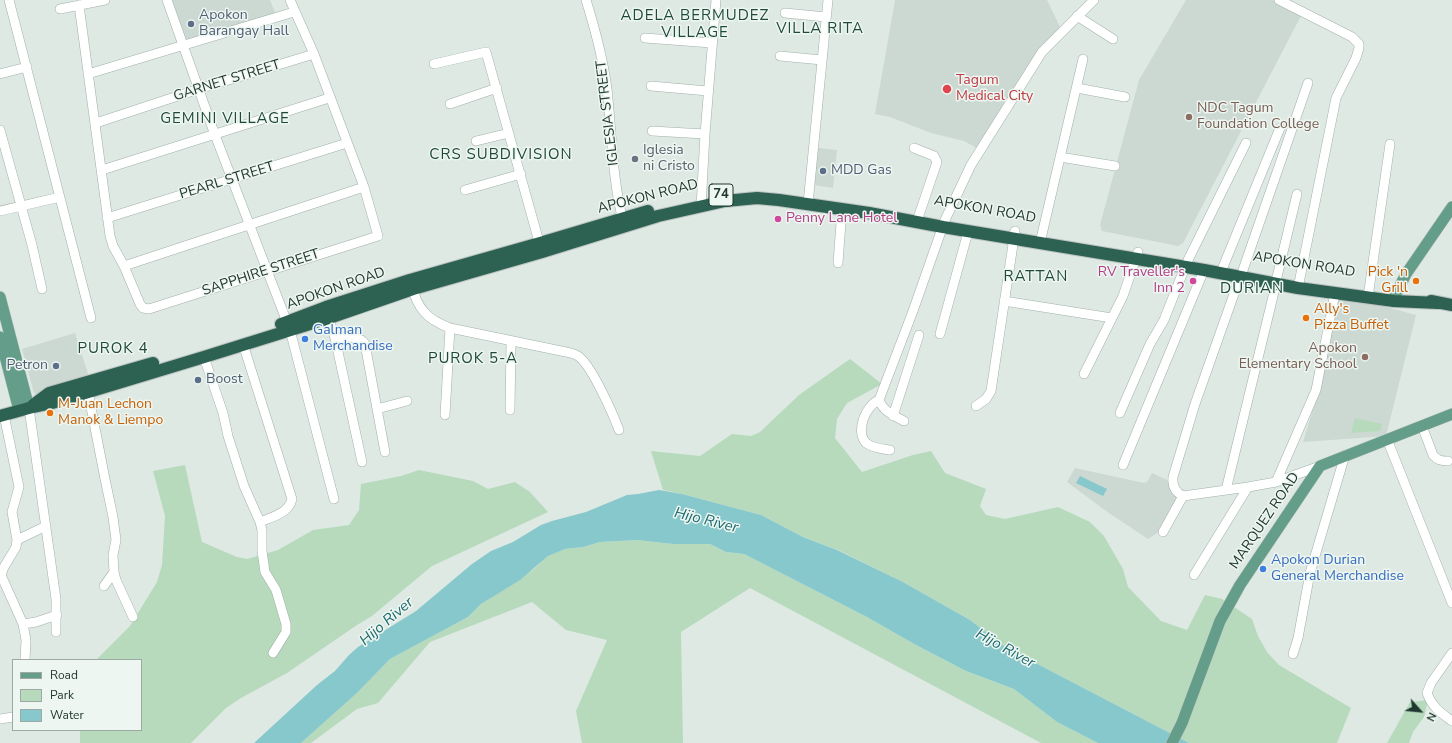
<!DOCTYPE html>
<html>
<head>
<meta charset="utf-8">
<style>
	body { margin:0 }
	#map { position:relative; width:1452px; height:743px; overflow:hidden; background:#dee9e3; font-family:"Nunito Sans",sans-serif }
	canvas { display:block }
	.legend { position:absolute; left:12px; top:659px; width:130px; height:72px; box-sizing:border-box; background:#eef6f1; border:1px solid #9caaa3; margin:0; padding:5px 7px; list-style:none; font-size:12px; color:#20372f }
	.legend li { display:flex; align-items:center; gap:8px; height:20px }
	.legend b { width:20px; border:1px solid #9caaa3 }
	.north { position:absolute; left:1400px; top:691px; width:40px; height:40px; -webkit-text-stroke:3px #eef6f1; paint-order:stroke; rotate:117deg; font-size:11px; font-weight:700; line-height:16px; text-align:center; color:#20372f }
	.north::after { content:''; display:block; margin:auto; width:14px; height:18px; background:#20372f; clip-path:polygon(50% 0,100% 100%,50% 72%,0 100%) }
</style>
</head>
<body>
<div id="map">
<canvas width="1452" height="743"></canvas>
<ul class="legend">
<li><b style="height:5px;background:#649d89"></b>Road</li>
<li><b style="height:11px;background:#b7dabd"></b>Park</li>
<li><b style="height:11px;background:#87c8cd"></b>Water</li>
</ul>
<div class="north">N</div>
</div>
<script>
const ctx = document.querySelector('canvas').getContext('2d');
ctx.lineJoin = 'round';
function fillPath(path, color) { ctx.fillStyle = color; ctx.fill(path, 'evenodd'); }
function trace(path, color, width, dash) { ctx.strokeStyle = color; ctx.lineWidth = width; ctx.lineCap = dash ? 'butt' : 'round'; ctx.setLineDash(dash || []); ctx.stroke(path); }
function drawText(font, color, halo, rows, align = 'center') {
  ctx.font = font + ' "Nunito Sans",sans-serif'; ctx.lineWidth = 3; ctx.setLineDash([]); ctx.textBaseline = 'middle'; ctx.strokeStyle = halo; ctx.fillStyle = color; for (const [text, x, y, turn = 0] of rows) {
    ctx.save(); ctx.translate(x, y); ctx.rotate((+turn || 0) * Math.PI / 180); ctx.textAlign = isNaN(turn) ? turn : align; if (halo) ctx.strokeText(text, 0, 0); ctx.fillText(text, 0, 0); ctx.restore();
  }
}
const built = new Path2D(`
	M172,0H270L276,15L186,42Z
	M895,0H1047L1060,27L1043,46L977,148L964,141L931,133L890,117L875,114Z
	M1186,0H1287L1305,8L1183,243L1178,246L1102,231L1100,225L1139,80Z
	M818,148L837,150L833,188L814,185Z
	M1337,294L1416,315L1386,436L1303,442L1316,399Z
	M75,333L91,383L43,398L34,393L22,349Z
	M1075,468L1144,483L1147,482L1152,473L1169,481L1178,497L1162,530L1148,539L1106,511L1067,482Z`);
const green = new Path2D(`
	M850,359L882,384L847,403L837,419L835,438L862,472L913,455L931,451L945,473L986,489L980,506L986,515L1005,519L1058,507L1090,522L1104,536L1123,569L1128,587L1161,621L1187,630L1205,595L1222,599L1252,619L1258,636L1267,652L1279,665L1351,708L1337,743H1189L1026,658L1013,653L970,620L903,582L838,550L803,537L761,515L682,494L663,490L651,451L700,456L732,434L751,436L760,432L799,395Z
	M1355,418L1382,424L1380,431L1351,433Z
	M185,465L202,542L237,557L247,559L278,550L313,530L349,525L359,510L361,484L401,476L419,470L473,481L488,489L515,482L530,492L548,512L432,566L372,616L357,625L287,673L241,698L226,708L191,743H80V730H141V660H96L130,626L157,582L162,565L165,516L153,471Z
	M637,540L673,544H710L726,552L744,554L867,617L916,645L966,671L1014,689L1057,722L1098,743H1041L750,588L681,632L683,743H582L576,711L607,640L566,630L532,602L430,642L378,703L357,709L311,743H301L357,693L390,659L468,617L481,604L534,569L547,556L565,549L583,547L600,542Z
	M1428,700L1424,717L1413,732L1409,743H1387L1410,702Z`);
const water = new Path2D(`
	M1080,476L1107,489L1103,496L1076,483Z
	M659,490L682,494L761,515L803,537L837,550L903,582L970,620L1013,653L1026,658L1189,743H1098L1057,722L1014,689L966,671L916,645L867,617L744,554L726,552L710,544H673L637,540L600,542L583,547L565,549L548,556L520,580L481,604L468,617L390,659L357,693L301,743H254L317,685L335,671L349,655L358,647L416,611L472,564L491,551L513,542L541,525L552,521L586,512L627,495L638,494Z`);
const minor = new Path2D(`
	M9,0L91,318
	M167,0L215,135L290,330L334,499
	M586,0C595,29 603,58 607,89C612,134 612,180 624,225
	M1279,0L1352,37L1359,44V48L1356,58L1336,98L1298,288
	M79,5L110,236L113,246L124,266L140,304L143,308L149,309L378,236L364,187L314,54L290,0
	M60,9L105,0
	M785,13L826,17
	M1077,16L1113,39
	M645,38L712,43
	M780,56L822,60
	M434,64L486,52L541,249
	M0,74L27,67
	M88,74L294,12
	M651,86L708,91
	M1077,88L1125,97
	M450,104L497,88
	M96,123L199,89L314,54
	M0,130L32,245L42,289
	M652,131L705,134
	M476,141L509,133
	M914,148L934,156L937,162L917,221
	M1060,157L1115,166
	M102,170L329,98
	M465,190L521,174
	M808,204L828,0
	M701,207L705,134L716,0
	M0,211L60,197
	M107,218L347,143
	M1040,243L1083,59
	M1188,260L1246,143
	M838,263L842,209
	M124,266L364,187
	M1223,267L1280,128
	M1243,270L1308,83
	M1277,277L1297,194
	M411,283C417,308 426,319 450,328L566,352C570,353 575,354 578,356C591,364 613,414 619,430
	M1368,297L1390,144
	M1004,301L1112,318
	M327,313L335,338L362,462
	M940,334L968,232
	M335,338C344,338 360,334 365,344L385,452
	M243,344L292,499C289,513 272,517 260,522
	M204,357L223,413L228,436L244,486L260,522L262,530V551L265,572L276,590L286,624V632L273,653
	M1084,374L1123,296L1138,252
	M88,392L105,479L113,517L116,540L113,555L114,572L116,580L133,617
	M879,400C866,405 855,431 866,443C872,448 883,449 890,450
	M976,406L986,399L991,391L1015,231
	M29,408L56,599V632
	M377,409L407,401
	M510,410L511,342
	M1120,413L1150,344L1164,320L1185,267
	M4,415L19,487L12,512L17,540L16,547L4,567L1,575L23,624L26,640L25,660
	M445,415L450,328
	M893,416L919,335
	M904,421C894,416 883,411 879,400L913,311L945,220L971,165L1042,52L1094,0
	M1422,426L1433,455C1437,460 1441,461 1448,461
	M1387,439L1452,603
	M1123,465L1204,270
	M1276,482L1316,390L1335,293
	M1226,490L1276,284
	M1183,496C1175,492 1172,486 1173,477L1195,404L1240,277
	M1163,532L1183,496L1248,487L1276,482L1320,466
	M17,540L46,526
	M1194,575L1248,487
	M104,586L114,572
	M23,624L36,622L57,615
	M1452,653L1431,683L1427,693C1432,707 1441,713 1452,721
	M1293,654L1298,638L1310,573L1345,455
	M0,719L13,717`);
const major = new Path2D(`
	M0,297L29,408
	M1394,301L1396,294L1406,274L1452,207
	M0,337L19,410
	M1172,743L1182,723L1220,621L1240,585L1320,466L1452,414`);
const highway = new Path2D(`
	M1431,301L1452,305
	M281,324L326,307L410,280L540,243L648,211
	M33,405L49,393L153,363
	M0,416L29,408L52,403L204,357L329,318L413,289L542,252L658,216L725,201L757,198L779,200L869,213L943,227L1204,270L1298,288L1394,301L1438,303`);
const markers = [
	[191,24,4,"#5c6f8a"],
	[947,89,5,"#e0444e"],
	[1189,117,4,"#8d6e63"],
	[635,159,4,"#6b7280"],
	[823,171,4,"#5c6f8a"],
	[778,219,4,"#d1479c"],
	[1193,281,4,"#d1479c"],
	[1416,281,4,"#e8710a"],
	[1306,318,4,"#e8710a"],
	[305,339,4,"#3f7fe0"],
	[1365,357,4,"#8d6e63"],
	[56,366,4,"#5c6f8a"],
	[198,380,4,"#5c6f8a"],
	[50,413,4,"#e8710a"],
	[1263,569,4,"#3f7fe0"]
];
const shields = [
	[721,195,24]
];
const shieldNames = [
	["74",721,195]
];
const serviceNames = [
	["Apokon",199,16],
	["Barangay Hall",199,32],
	["MDD Gas",831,171],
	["Petron",48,366,"right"],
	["Boost",206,380]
];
const streetNames = [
	["GARNET STREET",227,81,-17],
	["IGLESIA STREET",608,113,-97],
	["PEARL STREET",227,181,-17],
	["APOKON ROAD",648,197,-14],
	["APOKON ROAD",985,210,10],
	["APOKON ROAD",1304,265,9],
	["SAPPHIRE STREET",261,273,-18],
	["APOKON ROAD",336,289,-19],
	["MARQUEZ ROAD",1265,521,-56]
];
const healthNames = [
	["Tagum",956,81],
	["Medical City",956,97]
];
const educationNames = [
	["NDC Tagum",1197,109],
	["Foundation College",1197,125],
	["Apokon",1357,349,"right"],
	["Elementary School",1357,365,"right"]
];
const worshipNames = [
	["Iglesia",643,151],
	["ni Cristo",643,167]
];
const hotelNames = [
	["Penny Lane Hotel",786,219],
	["RV Traveller's",1185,273,"right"],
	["Inn 2",1185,289,"right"]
];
const foodNames = [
	["Pick 'n",1408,273,"right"],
	["Grill",1408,289,"right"],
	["Ally's",1314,310],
	["Pizza Buffet",1314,326],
	["M-Juan Lechon",58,405],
	["Manok & Liempo",58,421]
];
const shopNames = [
	["Galman",313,331],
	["Merchandise",313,347],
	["Apokon Durian",1271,561],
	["General Merchandise",1271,577]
];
const neighbourhoodNames = [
	["ADELA BERMUDEZ",695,16],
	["VILLAGE",695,33],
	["VILLA RITA",820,29],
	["GEMINI VILLAGE",225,119],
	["CRS SUBDIVISION",501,155],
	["RATTAN",1036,277],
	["DURIAN",1252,289],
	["PUROK 4",113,349],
	["PUROK 5-A",473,359]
];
const waterNames = [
	["Hijo River",706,521,14],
	["Hijo River",387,622,-41],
	["Hijo River",1005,649,29]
];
fillPath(built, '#ccd8d2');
fillPath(green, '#b7dabd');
fillPath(water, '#87c8cd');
trace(minor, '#a1b0a9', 10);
trace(major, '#bcc3c1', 12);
trace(highway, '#bcc3c1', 14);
trace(minor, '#fff', 9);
trace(major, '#649d89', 11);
trace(highway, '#2d6252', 12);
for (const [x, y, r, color] of markers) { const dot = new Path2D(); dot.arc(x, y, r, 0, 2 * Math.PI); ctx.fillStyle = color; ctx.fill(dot); trace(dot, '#eef6f1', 1.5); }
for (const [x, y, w] of shields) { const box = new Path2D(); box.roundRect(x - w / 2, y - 11, w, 22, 3); ctx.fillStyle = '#eef6f1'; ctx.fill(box); trace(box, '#20372f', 1); }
drawText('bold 13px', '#20372f', null, shieldNames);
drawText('14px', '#4e5e75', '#eef6f1', serviceNames, 'left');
drawText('14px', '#20372f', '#eef6f1', streetNames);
drawText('14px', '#be3a42', '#eef6f1', healthNames, 'left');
drawText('14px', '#785e54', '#eef6f1', educationNames, 'left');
drawText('14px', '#5b616d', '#eef6f1', worshipNames, 'left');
drawText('14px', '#b23c85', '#eef6f1', hotelNames, 'left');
drawText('14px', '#c56008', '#eef6f1', foodNames, 'left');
drawText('14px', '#366cbe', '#eef6f1', shopNames, 'left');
ctx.letterSpacing = '1px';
drawText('15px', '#1d483a', '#eef6f1', neighbourhoodNames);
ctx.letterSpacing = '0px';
drawText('italic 15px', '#1d6a70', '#eef6f1', waterNames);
</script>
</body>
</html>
